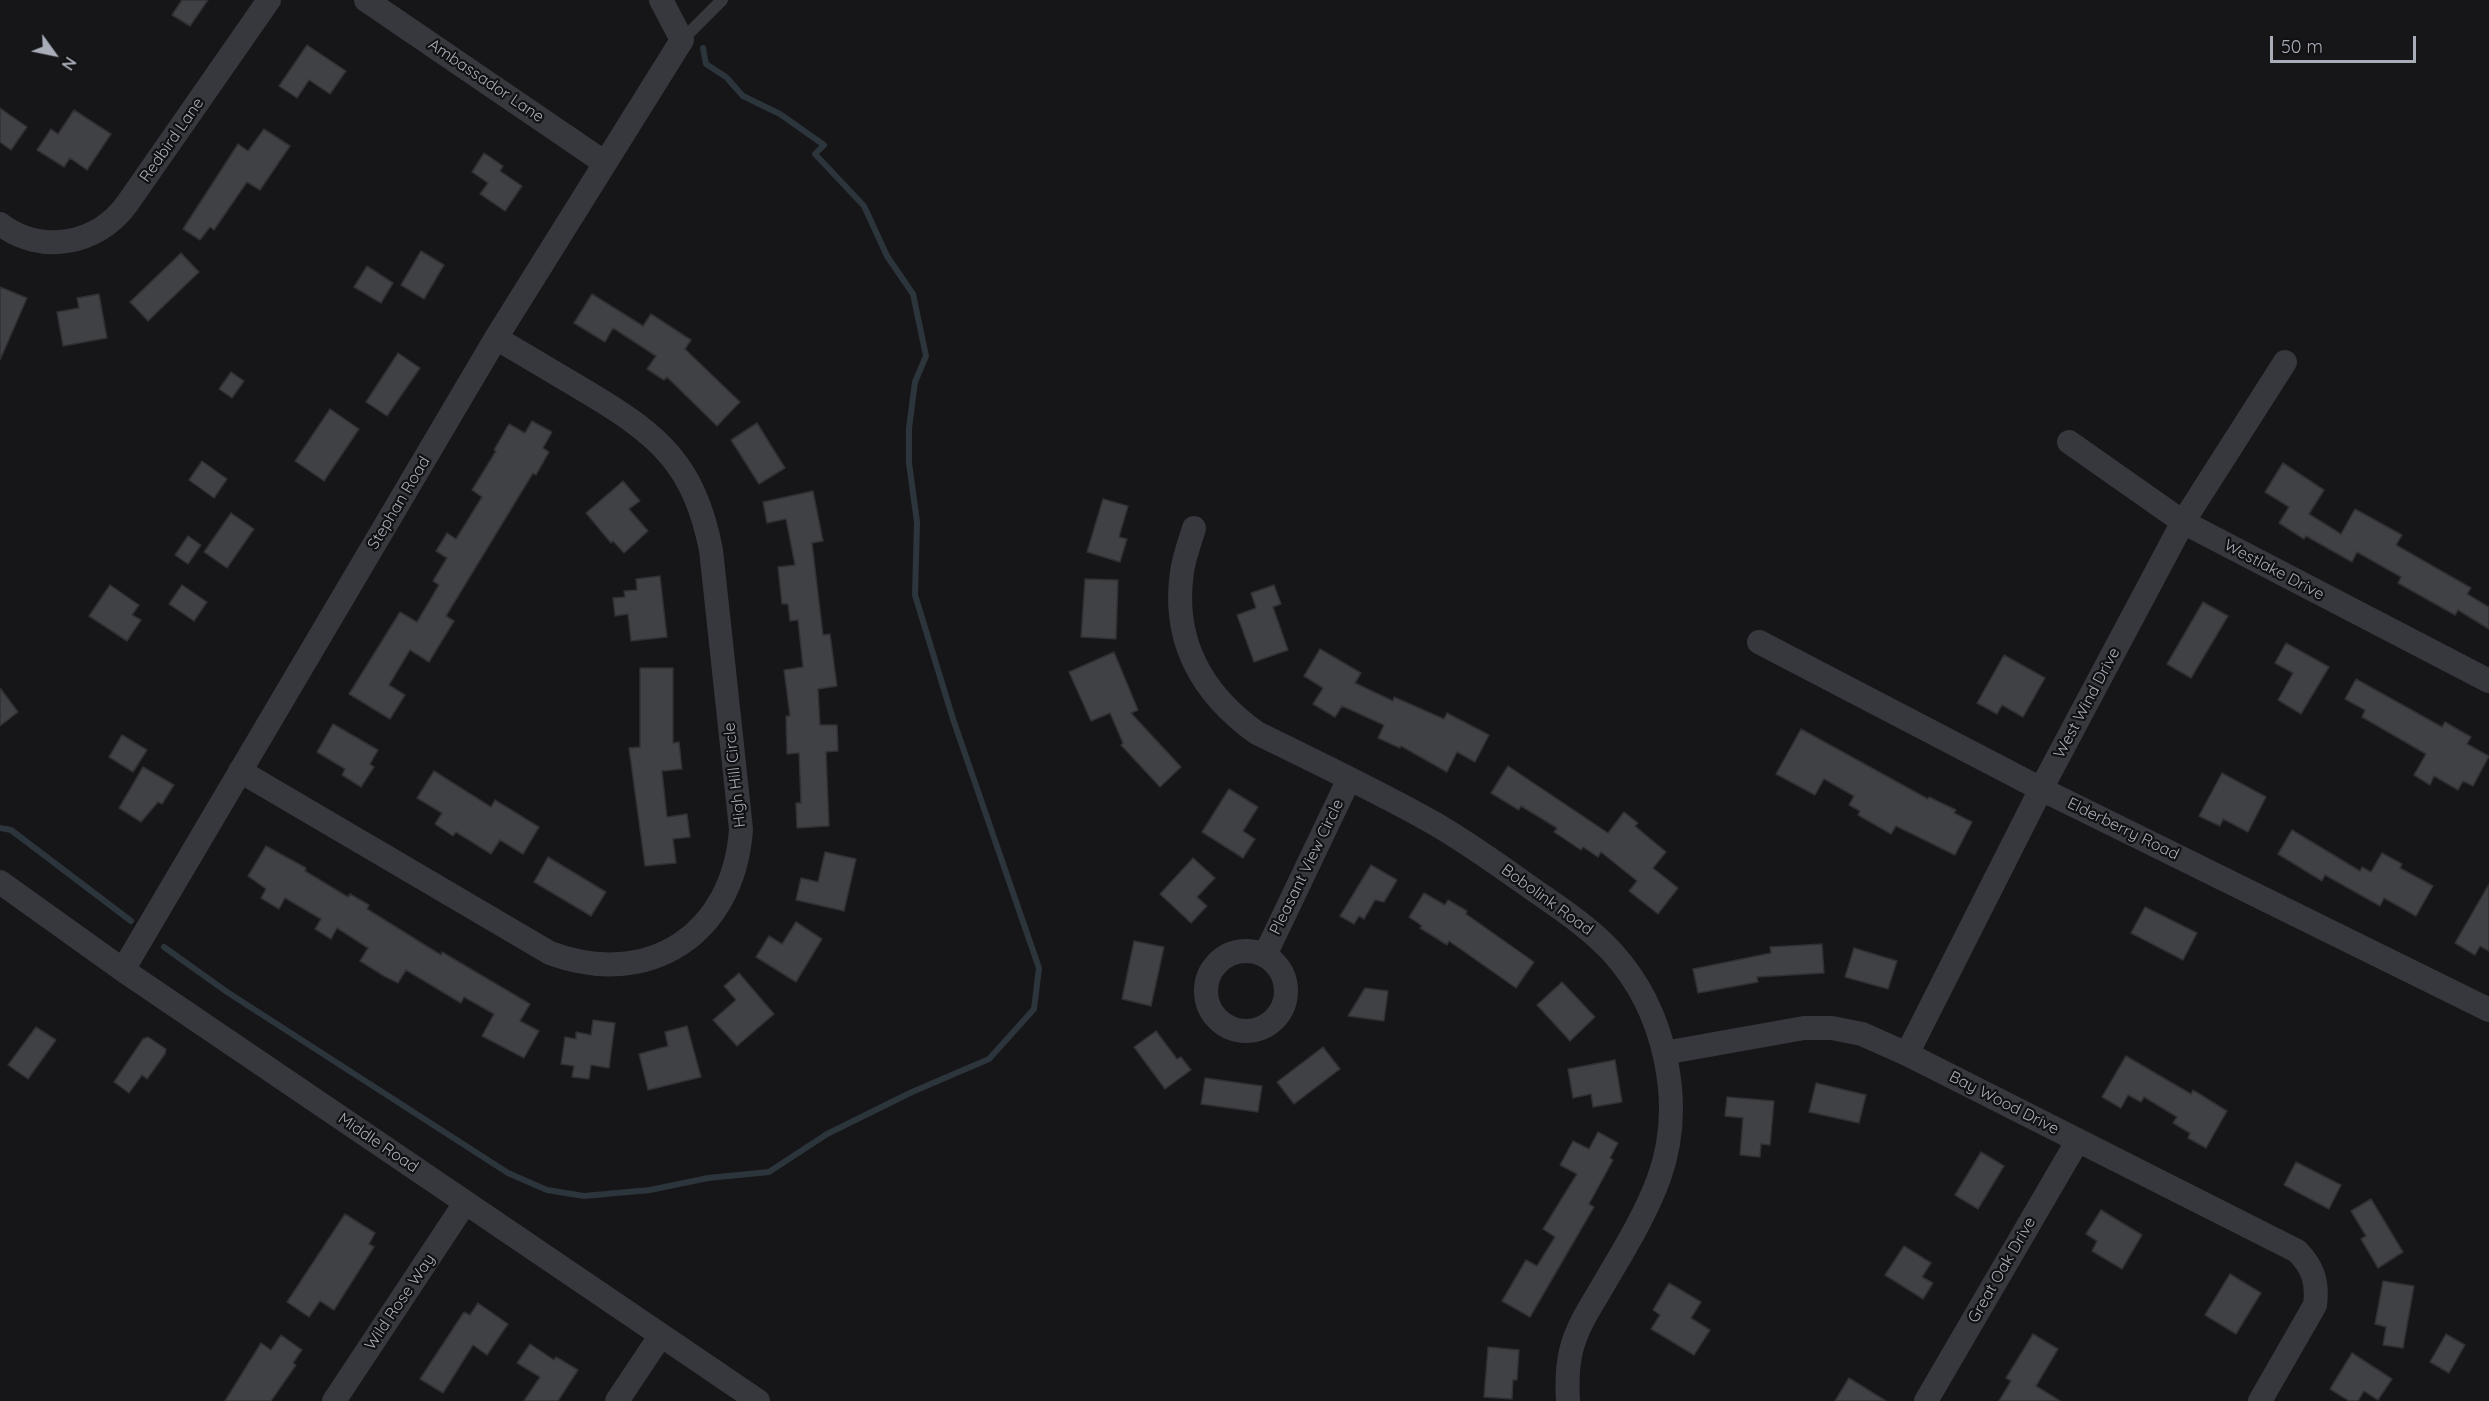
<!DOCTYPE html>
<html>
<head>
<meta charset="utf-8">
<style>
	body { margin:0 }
	#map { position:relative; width:2489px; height:1401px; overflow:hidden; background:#161618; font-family:Quicksand,sans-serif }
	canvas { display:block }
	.north { position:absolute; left:24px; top:24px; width:60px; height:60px; -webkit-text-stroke:4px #111113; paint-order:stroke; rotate:123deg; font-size:16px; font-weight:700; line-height:24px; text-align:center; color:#a8adb8 }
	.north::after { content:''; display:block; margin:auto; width:21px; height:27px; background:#a8adb8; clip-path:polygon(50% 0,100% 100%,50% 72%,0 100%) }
	.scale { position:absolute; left:2270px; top:36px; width:146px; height:27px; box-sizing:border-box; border:3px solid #a8adb8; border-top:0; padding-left:8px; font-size:18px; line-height:21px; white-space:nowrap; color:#a8adb8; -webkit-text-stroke:4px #111113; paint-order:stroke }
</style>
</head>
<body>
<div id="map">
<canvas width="2489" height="1401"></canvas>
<div class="north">N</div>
<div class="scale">50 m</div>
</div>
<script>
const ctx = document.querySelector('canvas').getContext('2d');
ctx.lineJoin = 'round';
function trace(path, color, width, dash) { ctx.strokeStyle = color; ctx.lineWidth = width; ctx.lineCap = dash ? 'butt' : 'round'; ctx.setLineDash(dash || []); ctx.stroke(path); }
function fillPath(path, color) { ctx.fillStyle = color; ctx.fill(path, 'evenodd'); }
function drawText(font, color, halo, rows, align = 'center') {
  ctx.font = font + ' Quicksand,sans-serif'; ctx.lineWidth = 4.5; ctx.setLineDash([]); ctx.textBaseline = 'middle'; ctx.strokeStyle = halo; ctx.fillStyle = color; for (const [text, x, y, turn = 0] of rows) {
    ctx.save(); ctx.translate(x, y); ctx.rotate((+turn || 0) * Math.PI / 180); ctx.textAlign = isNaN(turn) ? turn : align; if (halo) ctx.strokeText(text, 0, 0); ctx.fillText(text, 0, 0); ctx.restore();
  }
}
const stream = new Path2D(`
	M0,828L11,830L131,921
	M164,947L227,992L508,1173L547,1190L584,1196L650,1190L708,1178L769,1172L827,1134L912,1092L989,1059L1034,1009L1039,968L953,719L915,595L917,522L909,463V428L915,382L926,356L913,294L887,256L864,206L815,154L824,145L780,114L743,96L726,77L706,64L703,48`);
const building = new Path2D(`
	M182,0H208L190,26L172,15Z
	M307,45L346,71L330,94L309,80L297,98L279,86Z
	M0,108L27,127L11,150L0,142Z
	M74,110L111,134L87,170L70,158L64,167L37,150L51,129L58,134Z
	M264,129L290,146L260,190L247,182L214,230L210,227L200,240L183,229L238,144L248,151Z
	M484,153L503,166L500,171L522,186L505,211L480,194L488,183L472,172Z
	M421,251L444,265L424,299L401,285Z
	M181,253L199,272L148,321L130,302Z
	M367,266L393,283L381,303L354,287Z
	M0,287L27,298L0,360Z
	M99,294L107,338L63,346L57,312L79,308L77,298Z
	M592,294L643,326L651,314L691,340L685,349L740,402L717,426L667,377L664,380L647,369L656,356L613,328L605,342L574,323Z
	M398,353L420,368L387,416L366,402Z
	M231,372L244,381L232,398L219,389Z
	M330,409L359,429L324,481L295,461Z
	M532,421L552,432L543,448L549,452L536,475L533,473L446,616L454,621L429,662L410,650L389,685L405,695L390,719L349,694L400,612L417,622L439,585L433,581L447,558L436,551L447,533L456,539L482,497L472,490L496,451L494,450L509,424L525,433Z
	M757,423L785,468L759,484L731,440Z
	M202,461L227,479L214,498L189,480Z
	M2283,463L2324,490L2309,514L2341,534L2355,509L2402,535L2396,545L2471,588L2467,594L2489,607V629L2458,610L2455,615L2398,583L2401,577L2357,552L2352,562L2306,536L2304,539L2279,523L2289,507L2265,492Z
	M623,481L640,501L629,509L648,531L624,553L613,541L611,543L586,513Z
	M813,491L823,541L812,543L823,635L830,634L837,686L818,689L820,725H837L838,751L826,752L829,826L797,828L796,803H801L799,753L787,754L786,716H790L784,670L803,667L798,620L790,621L788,604H782L778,567L795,565L786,519L767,523L763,502Z
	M1103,499L1128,506L1119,537L1127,539L1120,562L1087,552Z
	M231,513L254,529L227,568L204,552Z
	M188,536L201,545L188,564L175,555Z
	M660,576L667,637L631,641L628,614L615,616L613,598L625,597L624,591L637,590L636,579Z
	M1085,579L1118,580L1116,639L1081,637Z
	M110,585L139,605L132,615L141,620L127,641L89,616Z
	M182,585L207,602L194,621L169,604Z
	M1274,585L1281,604L1273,607L1288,650L1254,662L1237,615L1256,608L1251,593Z
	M2203,602L2228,616L2191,678L2167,664Z
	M2286,643L2329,667L2301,714L2278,700L2293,673L2275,663Z
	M1320,649L1361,673L1355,683L1393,701L1394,697L1444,719L1447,713L1489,735L1475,762L1457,752L1447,772L1401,746L1400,748L1378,738L1384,725L1342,706L1335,717L1313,704L1323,688L1304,676Z
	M1114,652L1138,710L1131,713L1181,767L1160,787L1121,745L1123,743L1110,713L1091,721L1069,672Z
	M2004,655L2045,678L2023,717L2002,705L1997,714L1977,703Z
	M640,668H673V743L679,742L682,769L662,771L667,817L687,814L690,837L673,839L676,863L645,866L629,748L640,747Z
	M2356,679L2442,727L2445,722L2471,737L2467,744L2489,756L2473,786L2463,781L2458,790L2434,776L2430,785L2414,775L2426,754L2362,717L2365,710L2345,699Z
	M0,688L18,712L0,726Z
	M333,724L378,750L370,764L374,767L361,787L342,775L345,769L317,752Z
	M1801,729L1928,799L1929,797L1956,810L1954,813L1972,822L1955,855L1896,826L1891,834L1858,815L1860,811L1849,805L1854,796L1824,779L1815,795L1776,774Z
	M122,735L147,750L133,772L109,757Z
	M1508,766L1608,833L1624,812L1638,823L1635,826L1666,852L1653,868L1678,888L1658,914L1629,891L1637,881L1601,852L1598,857L1583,847L1581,850L1554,832L1557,828L1521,806L1519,810L1491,793Z
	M143,767L174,785L162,804L158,802L141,822L119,808Z
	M434,771L491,807L495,800L539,827L523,854L500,840L491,854L456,832L453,836L435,824L442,813L417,798Z
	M2222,773L2266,797L2248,832L2223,819L2220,826L2199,816Z
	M1229,789L1258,807L1243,831L1255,839L1243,858L1202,832Z
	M2292,830L2360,871L2362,867L2371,872L2382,853L2402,864L2400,868L2433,886L2416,916L2384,898L2380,906L2325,875L2322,881L2278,854Z
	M266,846L306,868L305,871L348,897L350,894L369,905L367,909L441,955L442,952L530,1004L520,1021L539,1031L524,1058L482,1036L494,1014L464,997L461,1003L406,970L398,983L384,976L360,961L368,948L337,928L331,939L315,929L321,919L285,898L279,909L261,898L266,889L248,876Z
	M825,852L856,859L844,911L796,900L801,878L818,882Z
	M548,857L606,892L591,916L534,882Z
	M1193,858L1215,878L1197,897L1207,906L1191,923L1160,894Z
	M1371,865L1397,880L1384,902L1375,900L1364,919L1359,916L1354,924L1340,916Z
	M2489,884V951L2480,946L2475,955L2455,943Z
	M1424,893L1445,905L1448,900L1467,911L1466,914L1534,962L1516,988L1449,941L1447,945L1420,928L1422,926L1409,917Z
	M2145,907L2197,933L2183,960L2131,933Z
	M796,922L822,939L796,982L756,957L769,936L782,944Z
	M1134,941L1164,947L1151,1006L1122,999Z
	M1822,944L1824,973L1757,977L1758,982L1698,993L1693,969L1771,953L1770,947Z
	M1854,948L1897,961L1888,989L1845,977Z
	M739,973L774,1014L737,1046L713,1020L736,1000L724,986Z
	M1562,982L1595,1017L1570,1041L1537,1005Z
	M1365,988L1388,991L1384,1021L1348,1016Z
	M593,1020L615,1023L609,1068L591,1065L589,1079L572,1077L574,1066L561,1064L565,1037L576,1039V1032L591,1035Z
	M687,1026L701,1077L648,1090L639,1054L668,1046L665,1032Z
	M36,1027L56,1040L28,1079L8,1065Z
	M1156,1031L1177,1059L1181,1057L1191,1070L1165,1089L1134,1047Z
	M148,1037L166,1049L165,1054L147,1079L142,1075L129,1093L114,1082L143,1039Z
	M1323,1047L1340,1069L1294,1104L1277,1082Z
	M2126,1056L2191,1094L2193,1090L2227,1111L2206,1148L2188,1138L2190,1133L2173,1123L2177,1117L2144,1097L2141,1102L2128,1095L2121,1108L2102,1097Z
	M1615,1060L1622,1102L1593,1107L1591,1094L1573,1098L1568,1069Z
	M1205,1078L1262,1086L1258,1112L1201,1104Z
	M1816,1083L1866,1095L1859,1123L1809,1112Z
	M1727,1097L1774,1101L1770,1145L1761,1144L1760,1157L1740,1155L1743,1118L1725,1116Z
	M1598,1132L1618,1143L1610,1158L1613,1160L1589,1204L1594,1207L1530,1317L1502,1301L1526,1260L1537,1266L1555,1237L1543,1229L1577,1174L1560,1165L1573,1141L1589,1149Z
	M1981,1152L2004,1166L1978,1209L1955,1195Z
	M2296,1162L2341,1185L2329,1209L2284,1185Z
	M2371,1199L2403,1252L2378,1268L2361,1239L2366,1236L2351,1211Z
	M2101,1210L2142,1235L2122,1269L2092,1251L2097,1241L2086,1234Z
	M345,1214L375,1233L369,1244L374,1247L334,1310L320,1301L309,1317L287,1302Z
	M1904,1246L1931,1263L1922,1277L1933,1283L1923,1299L1885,1275Z
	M2230,1274L2261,1293L2236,1334L2205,1315Z
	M2383,1281L2414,1286L2403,1348L2383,1345L2386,1327L2375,1324Z
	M1669,1283L1701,1302L1691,1318L1710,1330L1694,1355L1651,1329L1660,1315L1653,1310Z
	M478,1303L508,1324L487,1355L473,1345L443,1393L420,1379L464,1312L470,1315Z
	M2033,1334L2058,1349L2036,1386L2060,1401H1999L2011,1381L2006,1378Z
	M2446,1334L2465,1345L2449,1373L2430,1362Z
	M281,1335L302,1350L293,1363L296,1365L271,1401H225L261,1343L271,1350Z
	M530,1344L554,1360L556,1357L578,1370L558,1401H524L540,1377L517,1363Z
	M1488,1347L1519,1350L1517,1380H1513L1512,1399L1484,1397Z
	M2352,1353L2392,1379L2378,1400L2364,1391L2358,1401H2349L2330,1389Z
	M1849,1378L1886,1401H1835Z`);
const service = new Path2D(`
	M682,40L722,0`);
const minor = new Path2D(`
	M366,0L605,163
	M0,224C41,255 97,245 127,204L269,0
	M2069,442L2183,522L2489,681
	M1194,528C1190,542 1184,557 1182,572C1172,641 1202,694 1257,733C1316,762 1375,790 1432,822C1467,842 1500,866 1534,890C1561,909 1589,927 1612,952C1665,1010 1686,1103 1659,1178C1644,1219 1620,1256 1598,1294C1587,1312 1576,1330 1571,1351C1567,1368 1567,1384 1568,1401
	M1759,642L2041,789L2489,1010
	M240,771L550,953C649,990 734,934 741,829L711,550C694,464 659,435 587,392C557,374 526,356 496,338
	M0,882L123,970L758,1401
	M1206 991a40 40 0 1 1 80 0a40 40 0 1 1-80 0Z
	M1265,955L1349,779
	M123,970L496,338L682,40L661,0
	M1664,1053L1804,1028H1832L1862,1034L1907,1054L2297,1251C2313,1267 2318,1282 2315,1305L2260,1401
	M1907,1054L2041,789L2183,522L2285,362
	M334,1401L465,1203
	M617,1401L661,1335
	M1926,1401L2078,1140`);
const streetNames = [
	["Ambassador Lane",486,81,34],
	["Redbird Lane",172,140,-55],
	["Stephan Road",399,503,-59],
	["Westlake Drive",2274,570,28],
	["West Wind Drive",2087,703,-62],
	["High Hill Circle",735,775,-96],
	["Elderberry Road",2123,829,26],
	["Pleasant View Circle",1307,867,-64],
	["Bobolink Road",1547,900,36],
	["Bay Wood Drive",2004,1103,27],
	["Middle Road",378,1143,34],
	["Great Oak Drive",2002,1270,-60],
	["Wild Rose Way",400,1302,-56]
];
trace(stream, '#2c353c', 6);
fillPath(building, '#404145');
trace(building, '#303034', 1.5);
trace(service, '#37383d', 12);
trace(minor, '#37383d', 24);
drawText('16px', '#a8adb8', '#111113', streetNames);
</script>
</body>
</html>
